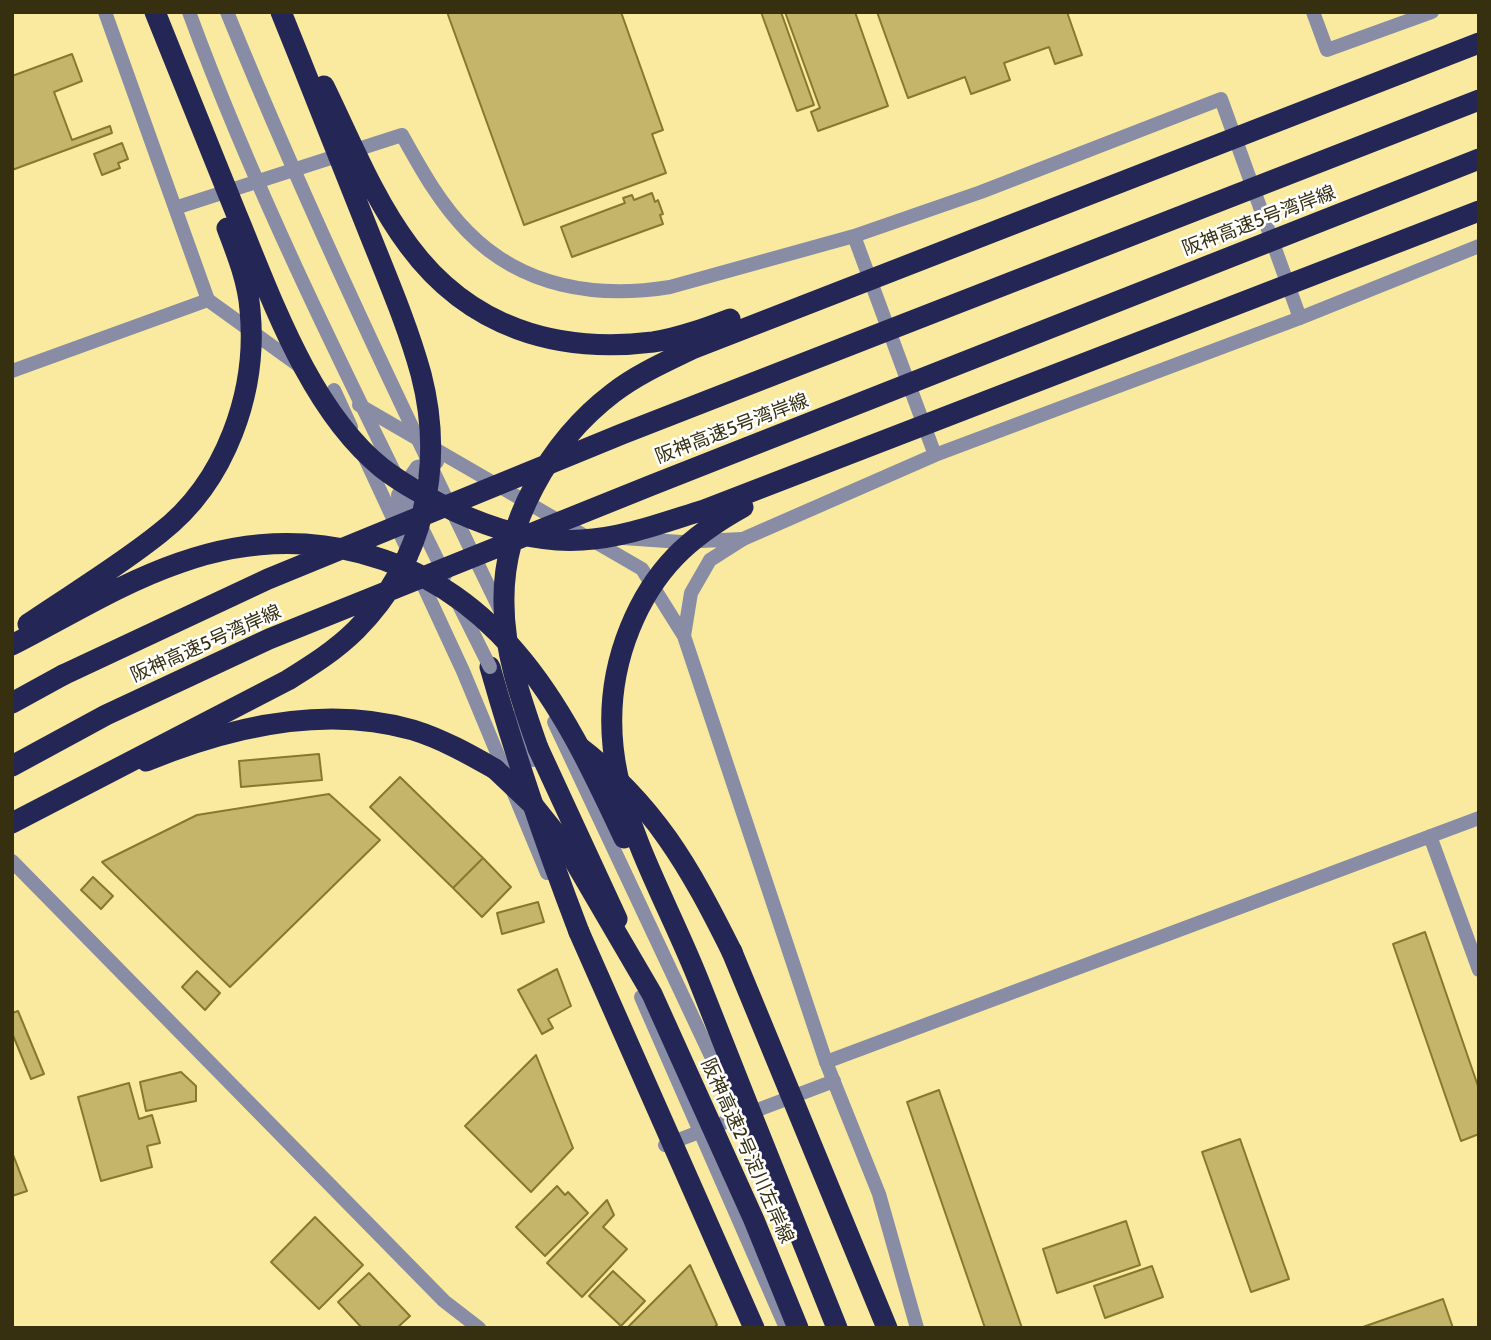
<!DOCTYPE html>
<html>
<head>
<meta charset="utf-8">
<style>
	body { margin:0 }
	#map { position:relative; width:1491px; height:1340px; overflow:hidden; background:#f9ea9f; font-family:Cabin,sans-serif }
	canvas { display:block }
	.frame { position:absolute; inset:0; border:14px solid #363010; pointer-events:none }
</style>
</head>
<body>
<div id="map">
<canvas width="1491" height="1340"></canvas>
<div class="frame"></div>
</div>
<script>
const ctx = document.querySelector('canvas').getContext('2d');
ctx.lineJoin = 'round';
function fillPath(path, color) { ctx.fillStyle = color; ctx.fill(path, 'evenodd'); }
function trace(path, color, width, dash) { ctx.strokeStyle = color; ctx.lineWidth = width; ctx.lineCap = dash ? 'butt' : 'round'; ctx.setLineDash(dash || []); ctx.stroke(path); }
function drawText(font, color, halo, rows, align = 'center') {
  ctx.font = font + ' Cabin,"Noto Sans JP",sans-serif'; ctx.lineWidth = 5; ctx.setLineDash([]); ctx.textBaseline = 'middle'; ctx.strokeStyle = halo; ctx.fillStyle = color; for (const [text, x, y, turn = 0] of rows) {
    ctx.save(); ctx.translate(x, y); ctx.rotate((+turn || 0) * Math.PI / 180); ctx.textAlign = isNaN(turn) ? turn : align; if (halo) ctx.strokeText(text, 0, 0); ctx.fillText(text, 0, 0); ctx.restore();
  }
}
const building = new Path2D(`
	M447,12H621L663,130L652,134L666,173L524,225Z
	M761,12H781L814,105L797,111Z
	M785,12H855L888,106L818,131L811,112L820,108Z
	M877,12H1067L1082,55L1055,64L1049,47L1004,63L1010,80L971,94L965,77L908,98Z
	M72,54L82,81L54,92L72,140L110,126L112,133L12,170V76Z
	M122,143L128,159L118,163L120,168L102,175L94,154Z
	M652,193L655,202L658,200L663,214L660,215L663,224L572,257L561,227L625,203L623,198L632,195L634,200Z
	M319,754L322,780L241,787L239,761Z
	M400,777L483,858L453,888L370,807Z
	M329,794L380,840L230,987L102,862L197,815Z
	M483,858L511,887L482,917L453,888Z
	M93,877L113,896L101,909L81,890Z
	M538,902L544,922L502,934L497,913Z
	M1425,932L1479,1089V1134L1461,1141L1393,944Z
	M557,969L571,1006L548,1019L553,1028L542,1034L518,990Z
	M197,971L220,993L205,1010L182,987Z
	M18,1011L44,1074L31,1079L12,1033V1013Z
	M536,1055L573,1148L531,1192L465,1126Z
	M181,1072L196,1086V1101L146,1111L140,1082Z
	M129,1083L139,1119L152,1115L160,1143L147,1146L152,1167L101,1181L78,1097Z
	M939,1090L1022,1328H985L907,1102Z
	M1240,1139L1289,1279L1251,1292L1202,1152Z
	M12,1152L27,1191L12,1196Z
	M557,1186L565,1195L568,1192L588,1213L545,1256L516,1227Z
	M607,1200L614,1215L603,1227L627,1249L582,1297L547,1263Z
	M315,1217L363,1265L319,1309L271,1262Z
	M1126,1221L1140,1265L1057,1293L1043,1249Z
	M690,1265L717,1325L713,1328H627Z
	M1152,1266L1163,1297L1105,1318L1094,1286Z
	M613,1271L645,1301L621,1326L589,1296Z
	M369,1273L410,1316L397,1328H362L338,1302Z
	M1443,1299L1453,1328H1360Z`);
const service = new Path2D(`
	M1313,12L1327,50L1432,12
	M1300,318L1479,246
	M1430,836L1479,970
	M826,1062L1479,818`);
const minor = new Path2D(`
	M208,300L301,367
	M334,390L351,427
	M359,405L642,569L684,636
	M365,458L411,557
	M401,525L398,495L417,467L437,462
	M623,538L681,542L742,539
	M743,539L710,560L691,593L684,636L826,1062L879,1194L917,1328
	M419,576L463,671L547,873
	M12,861L444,1301L479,1328`);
const tertiary = new Path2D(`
	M175,208L402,135C421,169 440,204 468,232C522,287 596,299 670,287L854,236L981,192L1221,99L1300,318L935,455L743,539
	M854,236L935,455
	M12,371L208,300L105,12
	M513,718L533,760
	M665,1145L834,1081`);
const motorway = new Path2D(`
	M490,667C516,759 545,843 579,932
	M12,703L63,675
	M577,745C655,804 690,868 732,952
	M538,748L617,919
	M146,761C229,727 324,704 413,730C442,739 469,754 495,769`);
const tertiaryBridge = new Path2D(`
	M189,12C259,203 355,392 445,575
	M227,12C310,216 405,414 501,612
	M458,603L490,667
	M554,722L758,1156
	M641,997L786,1328`);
const motorwayBridge = new Path2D(`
	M155,12C182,79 209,146 236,213C271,297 309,409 382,468C404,485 429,498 454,511C493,529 538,543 582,540C623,538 665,522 704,510L1479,211
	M324,86C350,139 373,198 409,246C469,327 556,354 653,342C679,338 706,328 730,319
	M743,507C689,537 654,569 630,628C576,761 653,864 700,984C745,1099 791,1213 837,1328
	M28,624C72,594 119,566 160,533C226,482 258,391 250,310C248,282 237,254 227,228
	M12,645C67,617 121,583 179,563C302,519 429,551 515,651C562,705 594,774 624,838
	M63,675L268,579L622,434L1479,100
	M538,748C522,702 504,653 504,604C502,524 550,441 613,393C636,375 665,362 692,349L1479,43
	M12,766L106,715L269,639L652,485L1479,159
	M495,769L533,805L565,845L652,994L754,1220L798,1328
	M12,823L288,680C312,665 336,650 356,630C424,562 445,466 421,374C408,327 388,280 370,235C340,160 311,86 281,12
	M579,932L754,1328
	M732,952L887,1328`);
const streetNames = [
	["阪神高速5号湾岸線",1259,221,-21],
	["阪神高速5号湾岸線",732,429,-21],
	["阪神高速5号湾岸線",206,644,-24],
	["阪神高速2号淀川左岸線",747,1151,66]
];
fillPath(building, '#c4b56b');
trace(building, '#86782d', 2);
trace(service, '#888ca5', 14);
trace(minor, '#888ca5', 14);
trace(tertiary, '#888ca5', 14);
trace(motorway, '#242656', 21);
trace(tertiaryBridge, '#888ca5', 14);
trace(motorwayBridge, '#242656', 21);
drawText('19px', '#363010', '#fff', streetNames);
</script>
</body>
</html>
